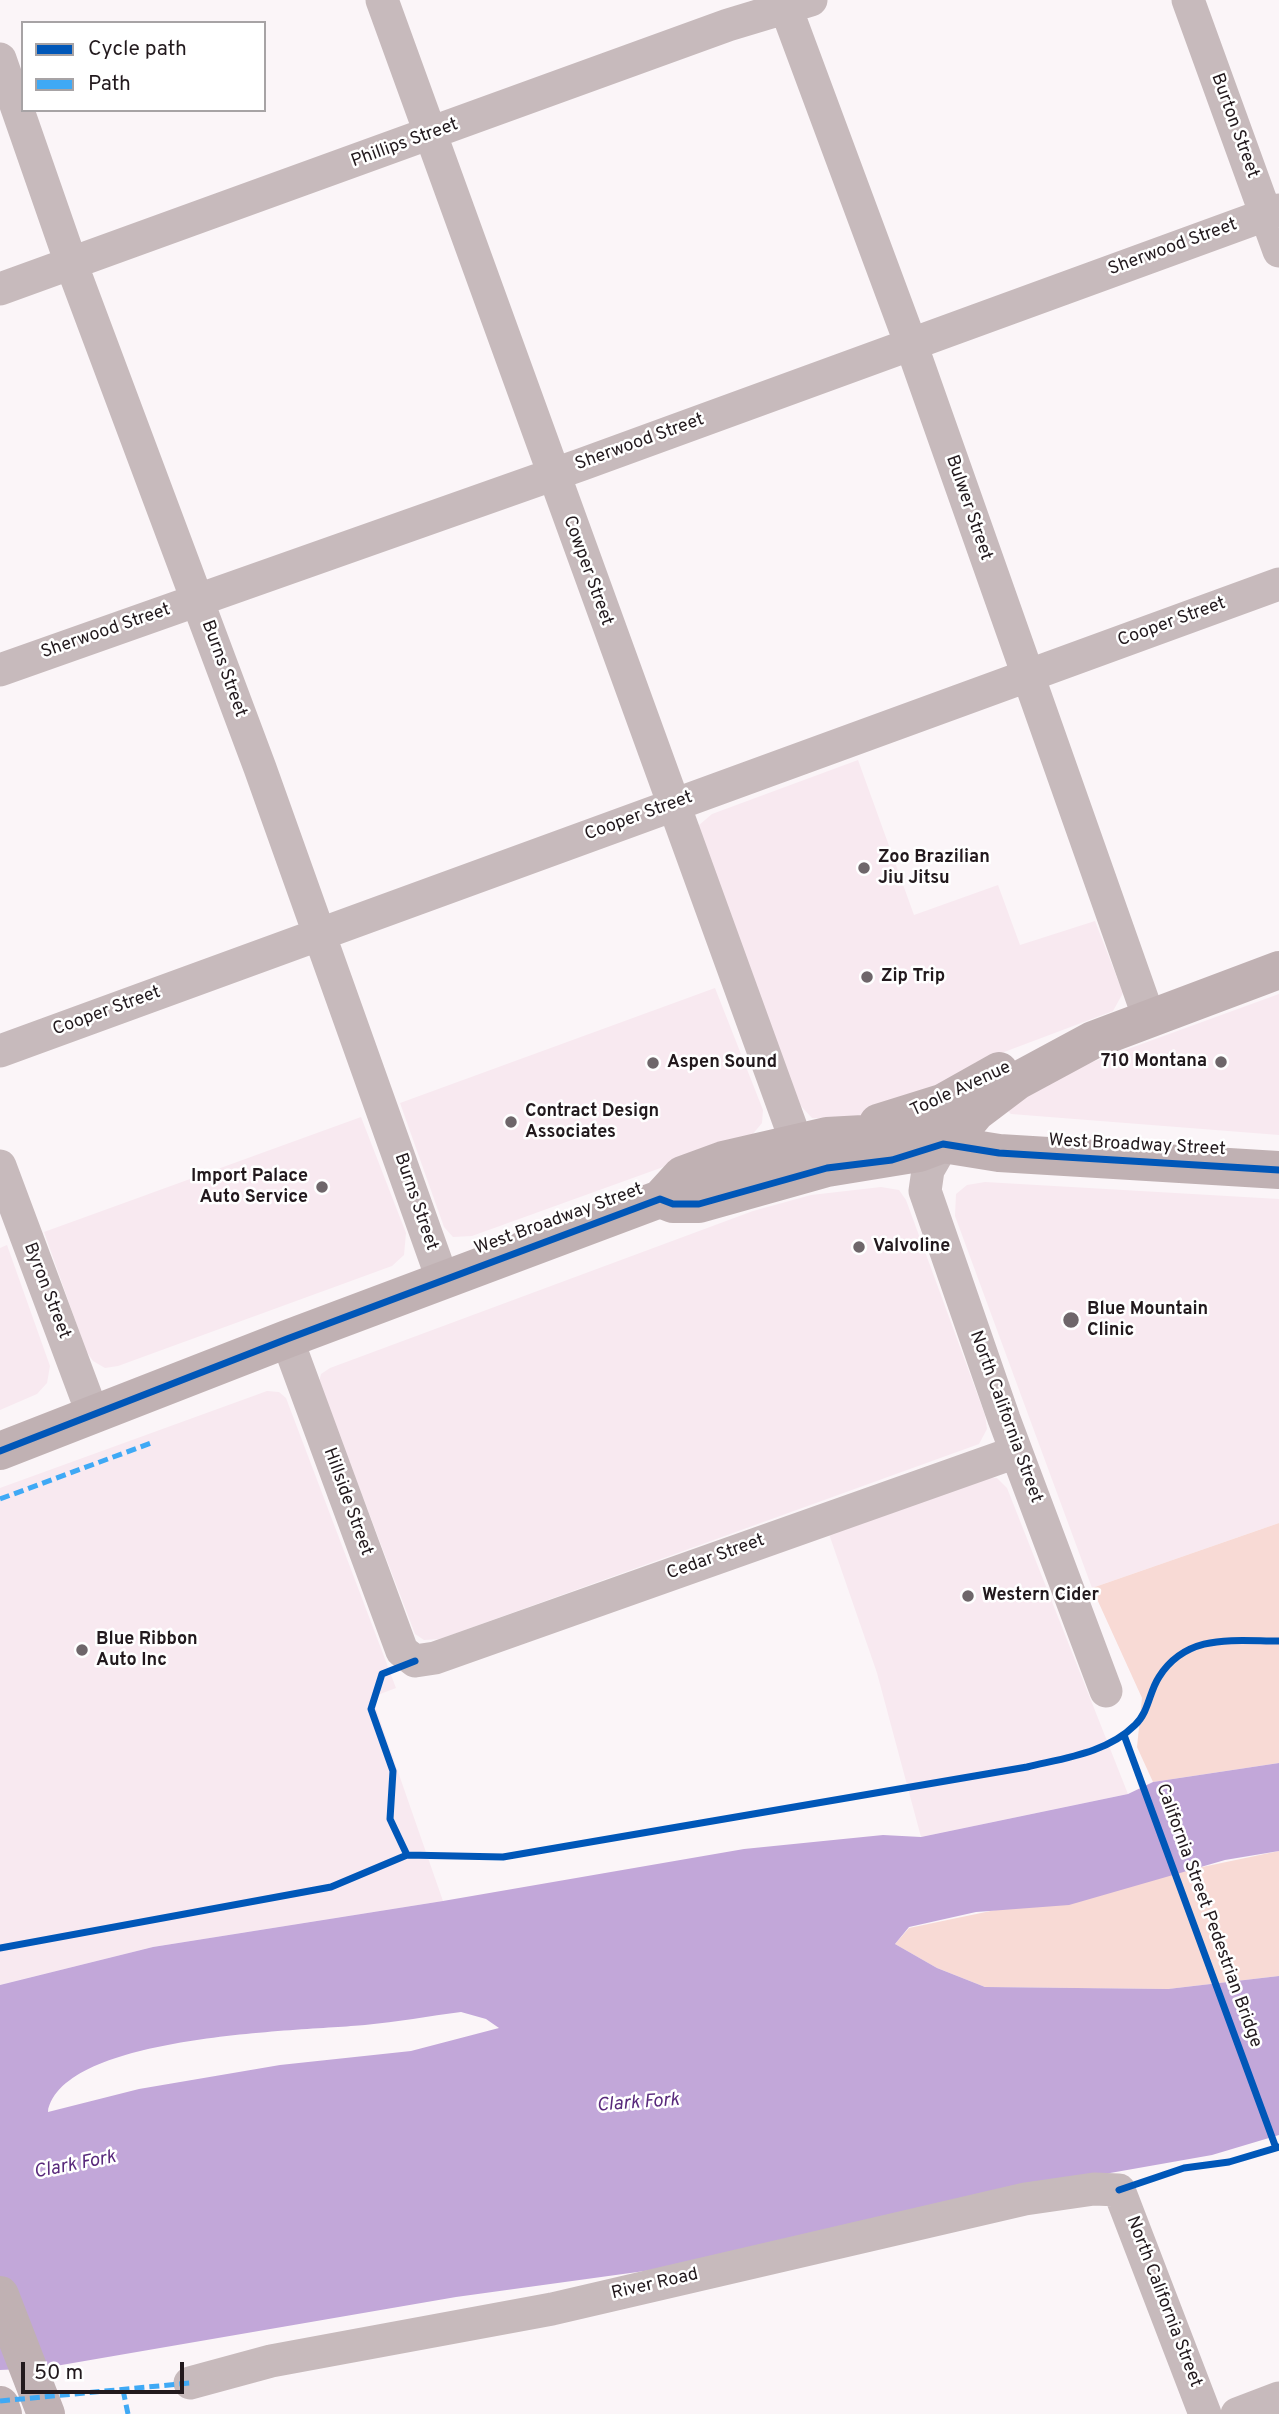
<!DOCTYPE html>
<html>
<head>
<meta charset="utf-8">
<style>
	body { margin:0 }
	#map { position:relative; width:1279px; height:2414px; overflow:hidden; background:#fbf5f8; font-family:Overpass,sans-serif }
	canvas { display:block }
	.legend { position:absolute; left:21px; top:21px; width:245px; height:91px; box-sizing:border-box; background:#fff; border:2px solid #a7a3a5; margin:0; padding:9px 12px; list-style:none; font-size:21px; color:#22191d }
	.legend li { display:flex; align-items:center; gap:14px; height:35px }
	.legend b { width:35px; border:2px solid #a7a3a5 }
	.scale { position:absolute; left:21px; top:2362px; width:163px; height:32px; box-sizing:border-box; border:4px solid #22191d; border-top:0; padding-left:9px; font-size:21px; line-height:24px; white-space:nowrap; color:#22191d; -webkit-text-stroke:5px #fff; paint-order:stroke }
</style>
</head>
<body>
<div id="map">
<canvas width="1279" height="2414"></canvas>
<ul class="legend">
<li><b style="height:9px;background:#0057b8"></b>Cycle path</li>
<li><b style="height:9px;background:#3fa9f5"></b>Path</li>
</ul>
<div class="scale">50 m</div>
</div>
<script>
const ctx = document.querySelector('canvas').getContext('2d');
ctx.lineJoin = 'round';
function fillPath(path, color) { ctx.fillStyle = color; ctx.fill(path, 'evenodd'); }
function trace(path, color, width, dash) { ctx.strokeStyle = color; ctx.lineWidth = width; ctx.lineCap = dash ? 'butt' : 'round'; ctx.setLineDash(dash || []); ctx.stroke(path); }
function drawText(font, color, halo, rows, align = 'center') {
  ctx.font = font + ' Overpass,sans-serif'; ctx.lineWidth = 5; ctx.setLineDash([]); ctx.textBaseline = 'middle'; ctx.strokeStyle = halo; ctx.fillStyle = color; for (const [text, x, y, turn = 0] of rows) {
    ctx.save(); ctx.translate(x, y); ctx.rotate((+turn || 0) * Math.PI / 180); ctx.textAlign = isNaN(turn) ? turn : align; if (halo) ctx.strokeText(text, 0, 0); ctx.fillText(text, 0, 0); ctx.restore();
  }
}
const built = new Path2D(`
	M858,760L914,915L998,885L1020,945L1095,921L1123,993L1113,1011L975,1063L927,1100L847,1119L812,1118L799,1104L698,826L712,814Z
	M715,988L763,1110L762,1123L752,1135L472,1236L453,1237L444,1227L400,1103Z
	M1279,994V1135L1011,1114L1006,1109L1018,1089Z
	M361,1117L406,1233L404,1255L392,1266L118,1366L105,1368L93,1361L86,1351L44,1232Z
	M985,1182L1279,1199V1523L1092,1588L955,1216L956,1194L967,1185Z
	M881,1187L899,1190L906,1200L985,1415L987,1429L979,1444L440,1639L424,1640L415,1634L319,1382L321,1374L330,1368L753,1211L811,1195Z
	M7,1245L50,1366L47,1383L37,1394L0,1410V1248Z
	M267,1391L279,1392L286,1398L396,1688L372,1697L443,1901L153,1947L0,1985V1488Z
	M986,1477L997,1478L1007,1488L1128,1794L921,1837L877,1673L829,1534Z`);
const green = new Path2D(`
	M1279,1523V1763L1153,1782L1137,1747L1142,1698L1092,1588Z
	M1279,1851V1976L1168,1989L985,1987L937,1968L895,1944L909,1928Z`);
const water = new Path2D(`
	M1279,1763V1851L1225,1860L1069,1905L976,1912L909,1927L895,1944L937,1968L985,1987L1168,1989L1279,1976V2135L1212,2155L980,2196L652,2270L456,2297L44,2368L0,2370V1985L153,1947L443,1901L744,1849L883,1835L921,1837L1128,1794L1153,1782ZM461,2012L486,2019L499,2028L411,2051L280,2065L139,2089L48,2112C62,2034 300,2031 365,2025C397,2022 429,2016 461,2012Z`);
const minor = new Path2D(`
	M382,0L796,1141
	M783,0L916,358L1149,1018
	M1188,0L1279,251
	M0,59L71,263L260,768L443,1281
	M0,289L728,25L811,0
	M0,670L583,464L1279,210
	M0,1051L1279,584
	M943,1144L928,1170L925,1191L1004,1419L1106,1691
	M0,1166L93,1415
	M287,1339L402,1651L415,1661L435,1658L1016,1452
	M190,2383L271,2361L552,2309L1025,2199L1094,2189L1119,2190L1205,2414
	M1237,2414L1279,2398`);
const major = new Path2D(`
	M878,1123L942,1103L999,1071
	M660,1199L673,1204H699L827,1168L919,1153L943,1144L961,1130L976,1112L1017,1081L1093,1040L1279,970
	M0,1451L287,1339L660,1199L682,1175L723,1160L827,1136L900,1132L923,1134L943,1144L999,1153L1279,1170
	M0,2295L46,2414
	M0,2405L3,2414`);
const quiet = new Path2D(`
	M0,1499L151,1443
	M123,2390L128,2414
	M0,2401L190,2383`);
const cycleway = new Path2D(`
	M0,1451L287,1339L660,1199L673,1204H699L827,1168L892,1160L943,1144L999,1153L1279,1170
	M1124,1735L1276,2148
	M407,1855L390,1819L393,1771L371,1709L382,1674L415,1661
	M0,1948L331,1887L407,1855L503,1857L1027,1767C1064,1758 1107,1753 1135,1725C1149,1712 1149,1692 1159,1677C1187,1633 1233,1641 1279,1641
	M1119,2190L1184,2168L1229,2162L1279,2147`);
const markers = [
	[864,868,7,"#6e666a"],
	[867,977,7,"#6e666a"],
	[1221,1062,7,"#6e666a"],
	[653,1063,7,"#6e666a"],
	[511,1122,7,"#6e666a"],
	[322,1187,7,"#6e666a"],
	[859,1247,7,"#6e666a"],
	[1071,1320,9,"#6e666a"],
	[968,1596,7,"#6e666a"],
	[82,1650,7,"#6e666a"]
];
const streetNames = [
	["Burton Street",1234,126,70],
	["Phillips Street",405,144,-20],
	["Sherwood Street",1173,248,-20],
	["Sherwood Street",640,443,-20],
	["Bulwer Street",968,508,71],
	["Cowper Street",587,571,70],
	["Cooper Street",1172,623,-20],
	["Sherwood Street",106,632,-19],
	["Burns Street",223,669,70],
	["Cooper Street",639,817,-20],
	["Cooper Street",107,1012,-20],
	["Toole Avenue",961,1090,-25],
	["West Broadway Street",1137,1146,3],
	["Burns Street",415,1202,71],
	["West Broadway Street",559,1220,-20],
	["Byron Street",46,1291,69],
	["North California Street",1005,1417,70],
	["Hillside Street",347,1502,70],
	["Cedar Street",716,1558,-20],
	["California Street Pedestrian Bridge",1208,1916,70],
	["River Road",655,2285,-13],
	["North California Street",1163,2302,69]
];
const poiNames = [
	["Zoo Brazilian",878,858],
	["Jiu Jitsu",878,879],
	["Zip Trip",881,977],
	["710 Montana",1207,1062,"right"],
	["Aspen Sound",667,1063],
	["Contract Design",525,1112],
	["Associates",525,1133],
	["Import Palace",308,1177,"right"],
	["Auto Service",308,1198,"right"],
	["Valvoline",873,1247],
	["Blue Mountain",1087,1310],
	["Clinic",1087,1331],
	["Western Cider",982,1596],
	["Blue Ribbon",96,1640],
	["Auto Inc",96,1661]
];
const waterNames = [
	["Clark Fork",638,2104,-4],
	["Clark Fork",75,2166,-11]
];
fillPath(built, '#f8e9f0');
fillPath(green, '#f8dad5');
fillPath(water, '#c2a7d9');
trace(minor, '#c7babc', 33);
trace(major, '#c0b1b3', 38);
trace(quiet, '#3fa9f5', 5, [10, 5]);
trace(cycleway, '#0057b8', 7);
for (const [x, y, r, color] of markers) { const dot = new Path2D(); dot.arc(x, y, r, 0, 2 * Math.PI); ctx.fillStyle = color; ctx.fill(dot); trace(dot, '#fff', 2.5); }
drawText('18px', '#22191d', '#fff', streetNames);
drawText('bold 18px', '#22191d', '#fff', poiNames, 'left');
drawText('italic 19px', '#58287b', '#fff', waterNames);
</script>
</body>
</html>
